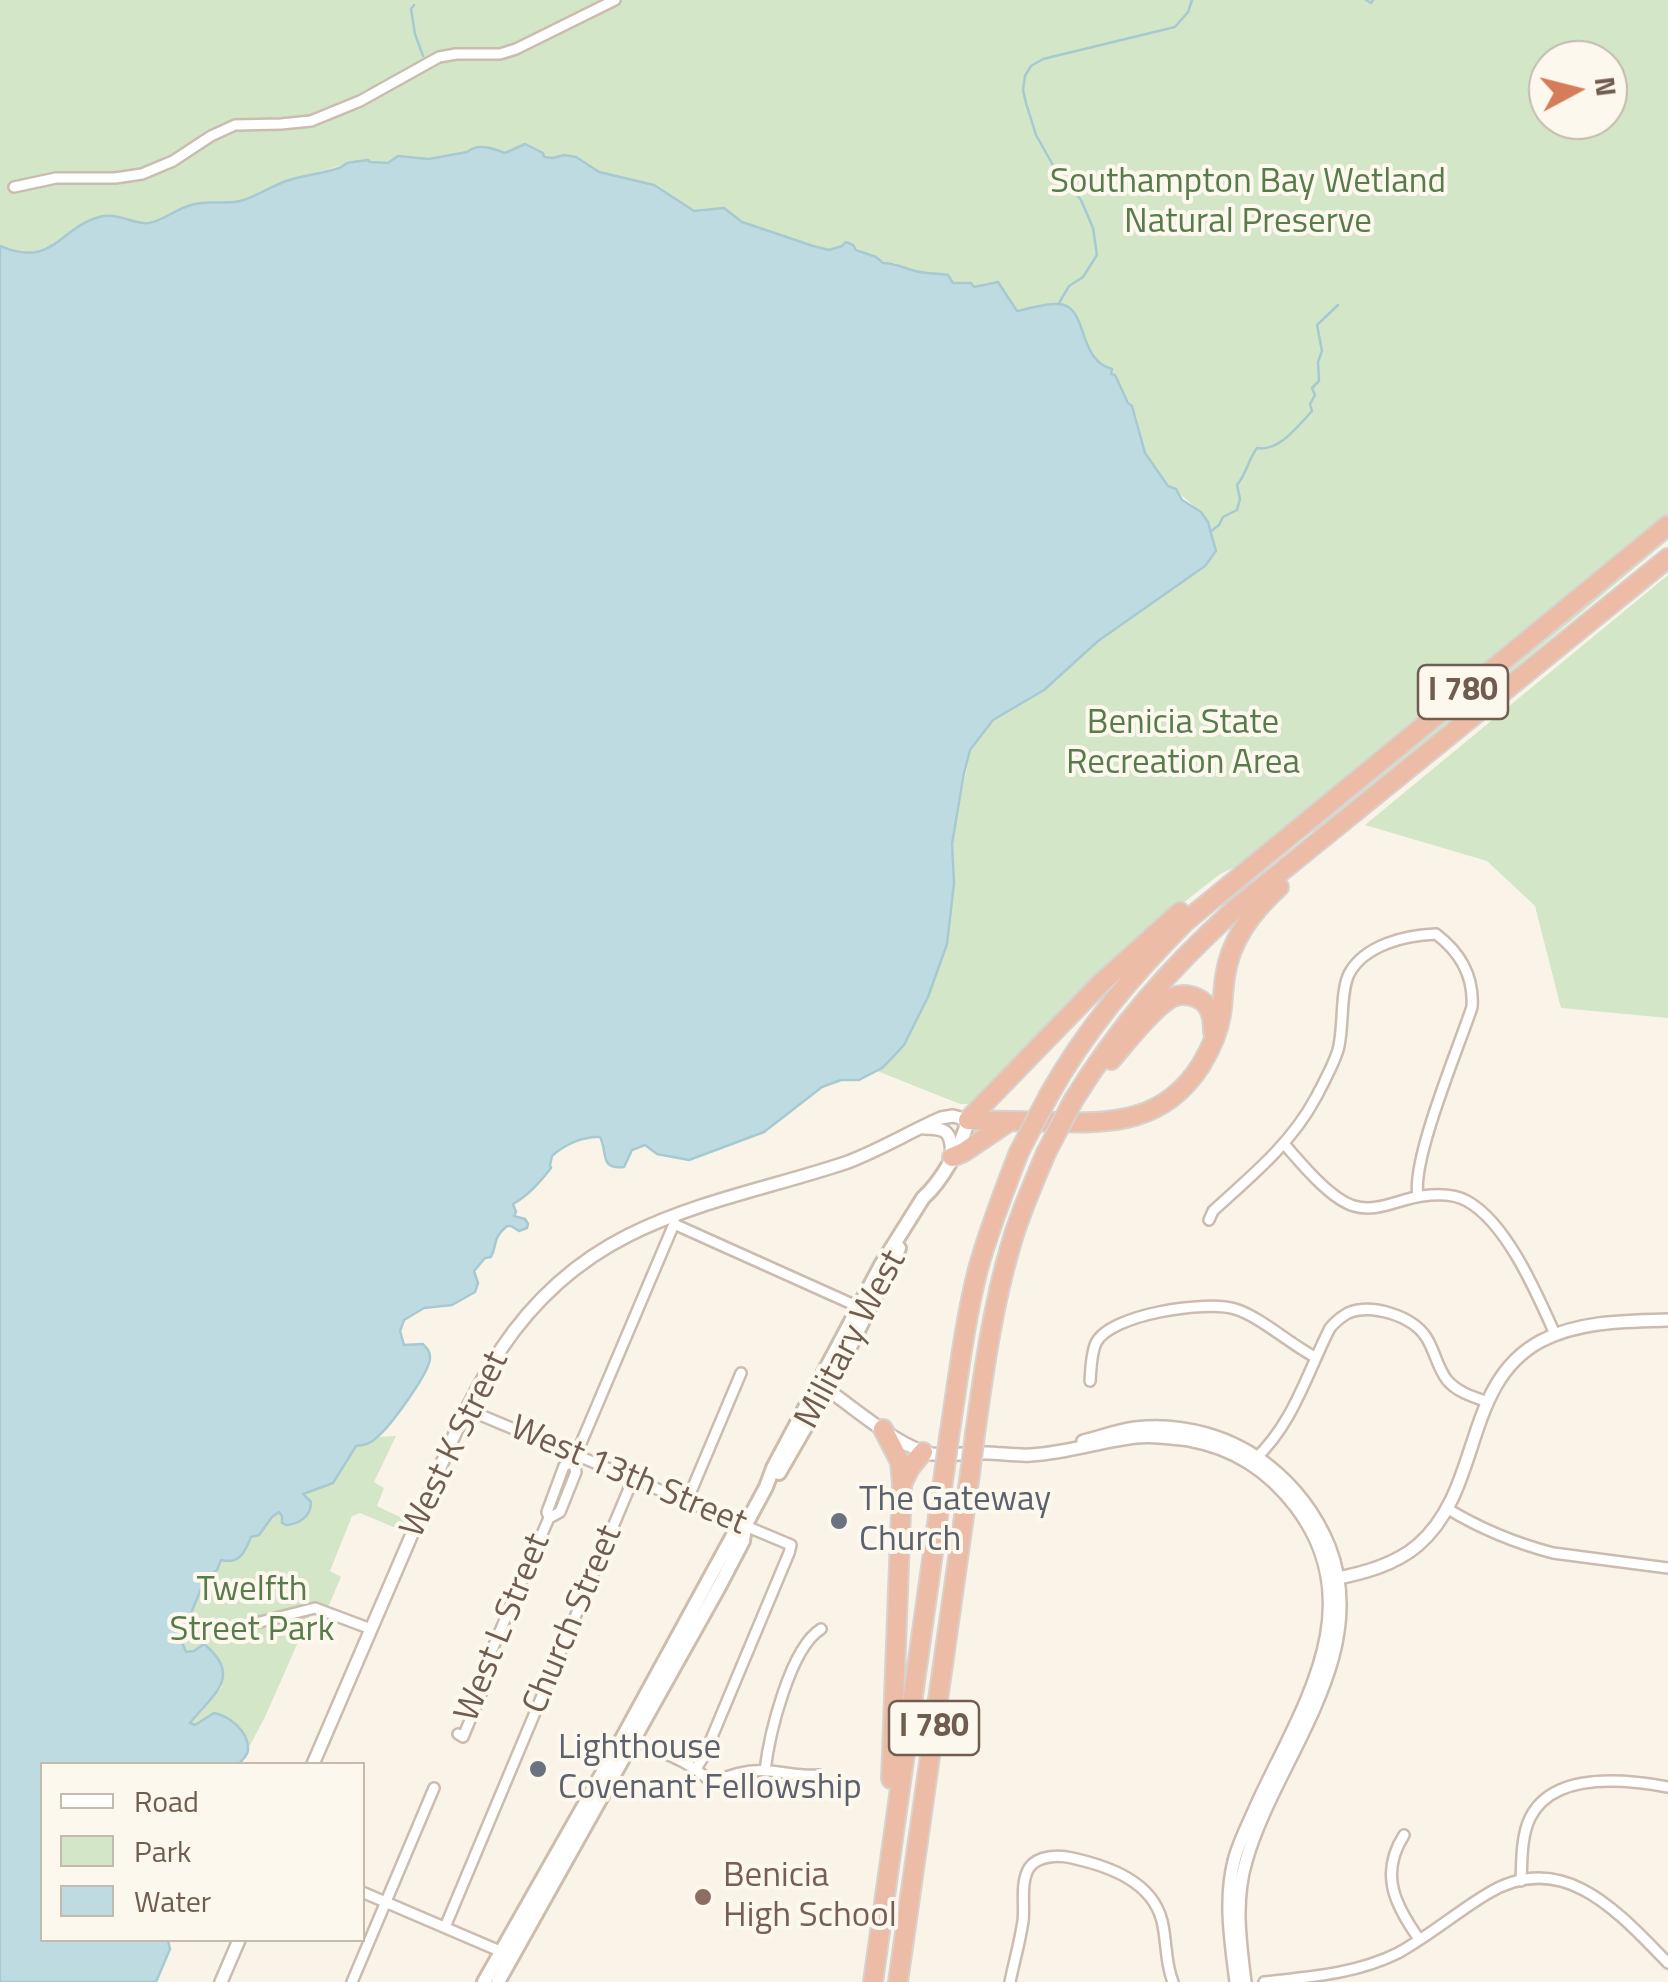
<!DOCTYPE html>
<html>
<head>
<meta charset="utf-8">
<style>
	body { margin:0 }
	#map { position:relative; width:1668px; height:1982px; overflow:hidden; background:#faf4e8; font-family:"Titillium Web",sans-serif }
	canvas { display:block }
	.legend { position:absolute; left:40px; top:1762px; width:325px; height:180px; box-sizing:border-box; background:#fdf8ee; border:2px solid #c5baae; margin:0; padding:12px 18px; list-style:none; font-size:30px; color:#715d4f }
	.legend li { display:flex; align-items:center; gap:20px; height:50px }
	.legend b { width:50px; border:2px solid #c5baae }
	.north { position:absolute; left:1528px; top:40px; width:100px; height:100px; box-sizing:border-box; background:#fdf8ee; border:2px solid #c5baae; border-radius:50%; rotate:83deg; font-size:28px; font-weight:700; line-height:40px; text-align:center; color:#715d4f }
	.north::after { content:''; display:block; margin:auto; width:35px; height:45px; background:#d67c5b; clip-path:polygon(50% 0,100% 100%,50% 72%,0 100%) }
</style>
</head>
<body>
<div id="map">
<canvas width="1668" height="1982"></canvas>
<ul class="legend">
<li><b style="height:12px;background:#fff"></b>Road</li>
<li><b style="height:28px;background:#d3e6c8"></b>Park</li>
<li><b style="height:28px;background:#bfdbe2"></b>Water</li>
</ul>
<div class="north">N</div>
</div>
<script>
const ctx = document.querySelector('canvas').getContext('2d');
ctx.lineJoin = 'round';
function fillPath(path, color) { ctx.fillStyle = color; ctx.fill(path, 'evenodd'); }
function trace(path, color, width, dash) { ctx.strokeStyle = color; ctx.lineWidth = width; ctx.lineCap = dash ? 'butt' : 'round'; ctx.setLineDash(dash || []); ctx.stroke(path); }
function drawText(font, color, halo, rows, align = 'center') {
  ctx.font = font + ' "Titillium Web",sans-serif'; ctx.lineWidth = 8; ctx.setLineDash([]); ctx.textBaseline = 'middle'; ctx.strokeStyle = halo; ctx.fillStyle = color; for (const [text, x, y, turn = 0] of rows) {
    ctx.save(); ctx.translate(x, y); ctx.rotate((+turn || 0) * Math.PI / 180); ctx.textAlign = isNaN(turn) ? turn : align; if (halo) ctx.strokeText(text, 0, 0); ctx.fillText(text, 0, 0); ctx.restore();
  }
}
const green = new Path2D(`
	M0,0H1668V540L1329,824L1220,874L1132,943L971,1104H960L877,1071L904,1045L928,997L954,883L952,844L970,751L992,720L1044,690L1098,641L1201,512L1168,484L1155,468L1141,445L1137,418L1132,406L1111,374L1090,355L1076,314L1059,303L1017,311L973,287L970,283H953L948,275H929L902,267L895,263H883L846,242L841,246L829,250L813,246L742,222L725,209L694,211L654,185L599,172L584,162L564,155L553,158L544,157L525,144L504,153L471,149L467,152C455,154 442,158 430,158C420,159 409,154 399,156C395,157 391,161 386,163C374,165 360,160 348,163C329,170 309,174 290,180C273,185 258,196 241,201C224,205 205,199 189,206C174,212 163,221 147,223C132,225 117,213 103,216C59,226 54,269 0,246ZM1548,60H1608V120H1548Z
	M1668,575V1018L1561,1008L1535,906L1487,861L1365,825Z
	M396,1436L374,1482L384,1488L377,1506L408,1521L403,1531L360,1513L352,1516L330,1571L341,1577L329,1605L315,1608L310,1615L265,1717L248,1749L243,1733L190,1723L222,1687L221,1664L213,1652L197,1650L186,1652L182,1642L183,1625L188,1623L205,1579L212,1575L221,1559C238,1566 244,1549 251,1537L259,1535L272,1516L279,1512L282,1516L302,1494L333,1483L356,1446L367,1445L378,1437Z`);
const water = new Path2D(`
	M525,144L543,153L544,157L553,158L564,155L576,157L599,172L654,185L694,211L724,208L742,222L813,246L829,250L842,246L846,242L853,245L856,250L876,257L883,263C896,263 903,268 915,271C926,274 936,273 948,275L953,283H971L974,287L998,282L1017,311C1030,309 1044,303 1057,304C1090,304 1075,359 1112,369L1111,374L1115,375L1128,403L1132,406L1145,453L1168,486L1176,489L1182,500L1201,512L1208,522L1216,551L1205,566L1098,641L1044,690L993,720L970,750L964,773L952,844L954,883L947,944L928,997L904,1045L892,1058L882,1068L859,1080H841L822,1087L764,1132L689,1160L657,1154L645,1145L632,1150L624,1167C599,1170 608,1152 600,1137C584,1136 565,1144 552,1156L550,1165L551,1168C540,1182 529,1195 513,1204L516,1212L514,1216L525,1219L528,1224L527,1228L519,1231L511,1226H507C491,1240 498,1244 491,1257L485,1258L474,1271L478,1283L475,1292L452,1305L424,1308L404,1320L400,1331L404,1345L423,1344C427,1349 430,1350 430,1358C430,1372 390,1427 377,1437C371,1444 364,1445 356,1446L333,1483L303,1494L311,1502C311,1516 300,1524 286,1525L282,1523V1516L279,1512L272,1517L259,1535L251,1537C245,1552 239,1565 221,1560L217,1570L205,1579L187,1623L184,1626L188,1636L184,1638L182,1642L186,1652L194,1651L204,1644C244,1677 212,1695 190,1723L195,1725L214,1713C229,1716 249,1731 248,1750C248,1755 242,1760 239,1764H42V1940H168L170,1949L156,1982H0V246C55,270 60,224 104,216C120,213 134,225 149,223C165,220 176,209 191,205C208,199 226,206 244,200C259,195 272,186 286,181C303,175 322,174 339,168C349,164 342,163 353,162C358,161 363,161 368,160L370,162L388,163L398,156L429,159L467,152C479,143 492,148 505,153Z`);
const stream = new Path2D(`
	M1366,0L1371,3L1373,0
	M414,5L411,9L415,34L423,56
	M1059,303L1069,286L1083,277L1097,255L1093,228L1081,200L1054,167L1036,135L1026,103L1023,90L1025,76L1031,66L1043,59L1175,27L1188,12L1192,0
	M1210,532L1219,525L1223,517L1237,510L1240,499L1237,485C1247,473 1248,460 1257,448C1279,452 1298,426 1312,411L1310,404L1315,395L1312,388L1319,381L1318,362L1322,351L1317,325L1338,305`);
const minor = new Path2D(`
	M14,187L56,178H115L142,174L173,161L211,136L235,125L281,124L311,121L360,101L439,57L456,54H500L516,49L615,0
	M1285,1145C1301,1163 1330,1199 1354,1206C1377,1213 1399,1199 1422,1196C1436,1194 1453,1193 1467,1201C1507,1223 1537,1294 1555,1334
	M1209,1220L1213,1211C1251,1176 1290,1145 1315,1099C1323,1084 1333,1066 1338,1050C1344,1029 1340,992 1349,974C1364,945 1406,935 1436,934C1461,953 1474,977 1472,1007C1459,1047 1411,1160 1418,1196
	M674,1224L861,1308
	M1090,1381C1091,1370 1091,1353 1096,1343C1110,1314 1207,1300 1235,1309C1259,1316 1290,1344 1315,1357
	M466,1409L791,1545L789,1553L704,1756L697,1767
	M1255,1459C1293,1424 1307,1373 1330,1328C1335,1322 1341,1317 1348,1313C1372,1303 1412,1316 1426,1337C1435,1351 1437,1367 1447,1380C1457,1392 1473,1397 1488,1402
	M687,1501L741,1373
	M1448,1509C1481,1529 1515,1543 1553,1553L1668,1568
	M549,1518L560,1512L576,1472L573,1462L674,1224V1216
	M252,1624L315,1608L371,1629
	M458,1734L463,1737L488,1677L491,1652L549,1518L547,1512L564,1466L573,1462
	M631,1739C663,1754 686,1758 712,1783C731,1774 749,1769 769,1771C786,1772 802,1777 819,1775
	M765,1771C769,1735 790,1648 821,1629
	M1404,1835C1379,1874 1395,1905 1419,1939
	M1521,1881C1522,1860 1521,1837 1530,1818C1553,1771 1625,1779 1668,1787
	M362,1892L502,1952
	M445,1927L633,1479
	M352,1982L434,1788
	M1010,1982C1014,1962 1020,1942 1023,1921C1025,1905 1020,1883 1029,1868C1038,1855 1059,1855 1072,1858C1108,1866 1152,1881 1162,1921C1167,1941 1165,1963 1173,1982
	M1264,1982C1309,1977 1356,1974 1398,1953C1429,1936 1457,1912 1487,1894C1563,1847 1619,1913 1668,1963`);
const tertiary = new Path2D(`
	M924,1128C949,1128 951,1133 952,1157
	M822,1386C853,1406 897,1447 932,1454C950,1455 967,1454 985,1453C1000,1453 1016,1456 1031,1455C1067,1453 1101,1441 1136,1437C1154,1435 1172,1438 1189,1440C1234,1448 1269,1471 1296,1507C1372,1608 1301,1708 1257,1804C1249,1823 1239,1841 1234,1861C1224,1901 1231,1942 1236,1982
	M1083,1441C1100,1437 1118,1430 1135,1428C1182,1422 1234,1437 1270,1467C1296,1488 1316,1515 1329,1546C1373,1657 1275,1759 1246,1861C1234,1901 1240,1942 1245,1982
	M1334,1579C1363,1573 1395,1565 1418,1545C1483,1489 1462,1383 1541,1341C1579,1321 1626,1321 1668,1320
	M313,1764C345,1690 377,1616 409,1541C462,1418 499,1300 629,1235C697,1201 773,1187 845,1163C878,1151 909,1132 941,1118L953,1116L968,1120
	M221,1982L239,1940`);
const secondary = new Path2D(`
	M779,1473L839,1369L899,1248
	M484,1982L624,1735L732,1537L745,1526
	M498,1982L720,1585L743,1541L745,1526L766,1487L773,1468L881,1265L923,1198C942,1181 962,1145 968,1120`);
const motorway = new Path2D(`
	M1111,1060C1125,1044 1155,1005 1173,997C1181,994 1190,995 1197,998C1211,1004 1213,1018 1213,1032
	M1049,1095C1086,1029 1133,974 1186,921L1668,525
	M1073,1101C1120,1025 1169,969 1235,909L1668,558
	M968,1120C996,1121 1024,1121 1052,1122C1113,1124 1165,1122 1201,1065C1210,1050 1218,1033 1221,1015C1223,1003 1223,990 1225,977C1230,940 1252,912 1279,887
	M968,1120L1100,984L1180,912
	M952,1157L964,1152L1010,1121
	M883,1429L900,1462L902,1484L891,1779
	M975,1434C984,1369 993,1304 1012,1241C1021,1211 1034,1182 1046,1153
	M949,1437C958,1381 964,1324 978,1269C989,1229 1004,1191 1019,1152
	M902,1484L910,1468L923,1452
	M873,1982L944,1474
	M898,1982L970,1474`);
const motorwayBridge = new Path2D(`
	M1019,1152L1049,1095
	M1046,1153L1073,1101
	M944,1474L949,1437
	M970,1474L975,1434`);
const markers = [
	[839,1521,10,"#6b7280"],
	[538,1769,10,"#6b7280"],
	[703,1897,10,"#8d6e63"]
];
const shields = [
	[1463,692,90],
	[934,1728,90]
];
const shieldNames = [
	["I 780",1463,692],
	["I 780",934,1728]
];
const parkNames = [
	["Southampton Bay Wetland",1248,183],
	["Natural Preserve",1248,223],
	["Benicia State",1183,724],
	["Recreation Area",1183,764],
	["Twelfth",252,1591],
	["Street Park",252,1631]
];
const streetNames = [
	["Military West",852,1340,-62],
	["West K Street",456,1445,-64],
	["West 13th Street",628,1477,23],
	["Church Street",574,1620,-67],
	["West L Street",504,1628,-68]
];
const worshipNames = [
	["The Gateway",859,1501],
	["Church",859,1541],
	["Lighthouse",558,1749],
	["Covenant Fellowship",558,1789]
];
const educationNames = [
	["Benicia",723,1877],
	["High School",723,1917]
];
fillPath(green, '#d3e6c8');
fillPath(water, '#bfdbe2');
trace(water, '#a6c9d2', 2.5);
trace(stream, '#a6c9d2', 2.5);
trace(minor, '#cbbcaf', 14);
trace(tertiary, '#cbbcaf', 16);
trace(secondary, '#cdbdad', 18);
trace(motorway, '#d7d2ce', 22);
trace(minor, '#fff', 9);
trace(tertiary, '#fff', 11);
trace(secondary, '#fff', 12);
trace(motorway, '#edbca6', 18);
trace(motorwayBridge, '#d7d2ce', 22, []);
trace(motorwayBridge, '#edbca6', 18);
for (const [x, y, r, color] of markers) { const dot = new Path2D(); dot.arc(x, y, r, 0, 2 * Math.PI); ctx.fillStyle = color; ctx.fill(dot); trace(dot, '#fdf8ee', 4); }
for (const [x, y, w] of shields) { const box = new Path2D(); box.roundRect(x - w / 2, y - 27, w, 54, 8); ctx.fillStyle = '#fdf8ee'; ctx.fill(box); trace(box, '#715d4f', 2.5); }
drawText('bold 32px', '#715d4f', null, shieldNames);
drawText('35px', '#577b4b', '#fdf8ee', parkNames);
drawText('35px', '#715d4f', '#fdf8ee', streetNames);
drawText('35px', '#5b616d', '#fdf8ee', worshipNames, 'left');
drawText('35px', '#785e54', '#fdf8ee', educationNames, 'left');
</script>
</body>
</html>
